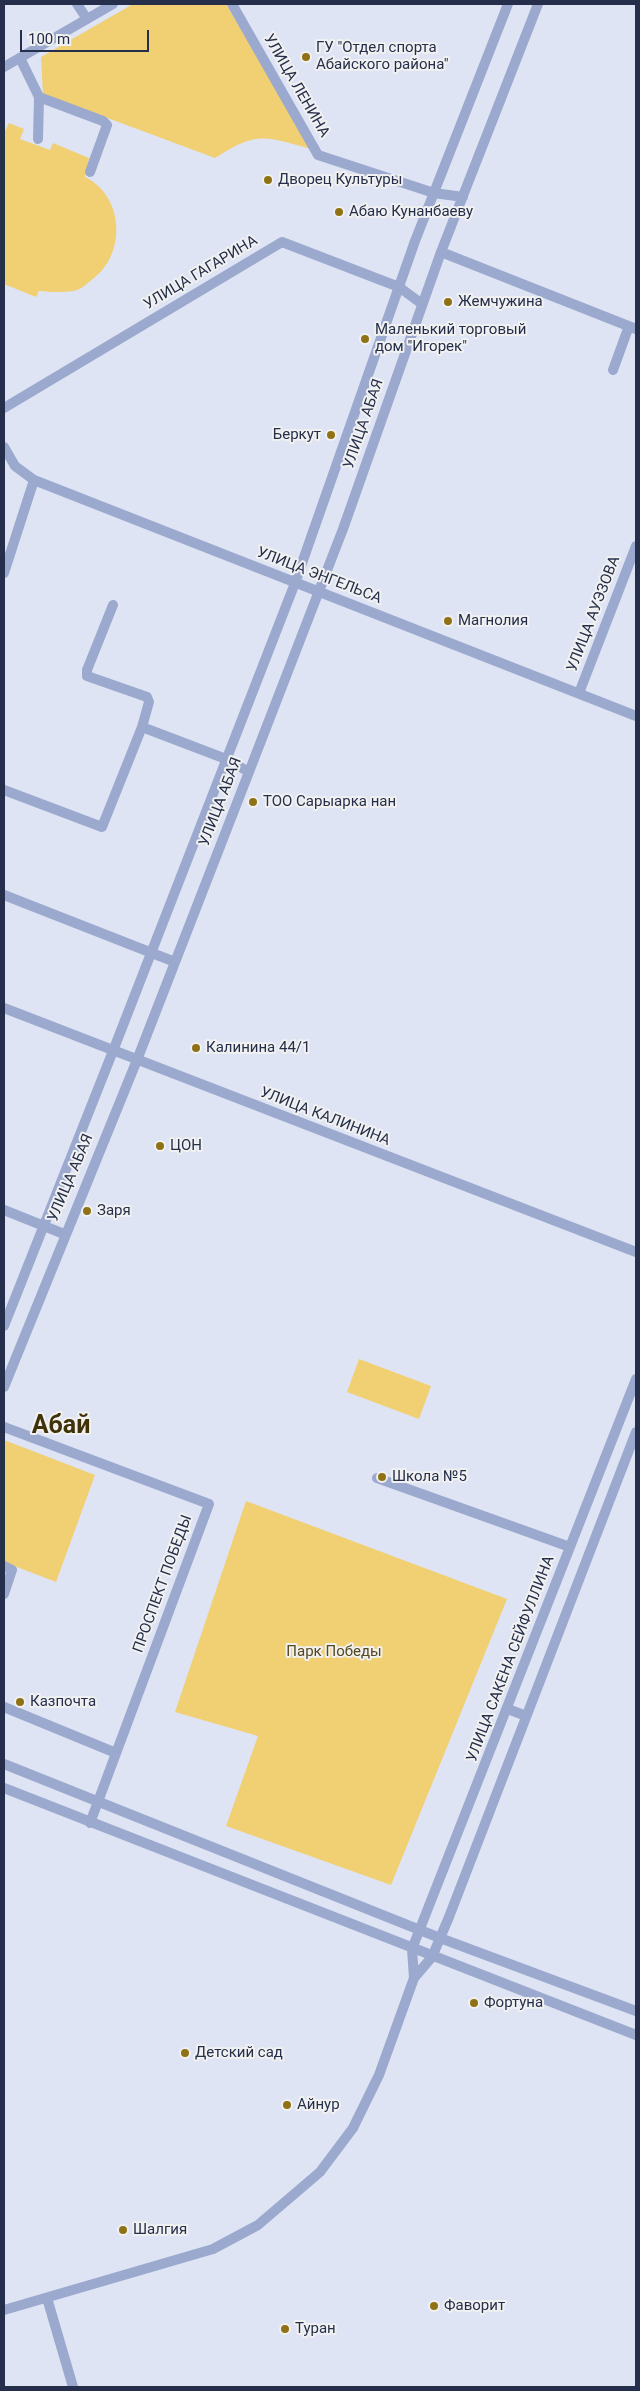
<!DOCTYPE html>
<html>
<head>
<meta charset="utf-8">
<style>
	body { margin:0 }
	#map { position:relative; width:640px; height:2391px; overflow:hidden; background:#dee4f3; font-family:Roboto,sans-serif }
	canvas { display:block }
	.frame { position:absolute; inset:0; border:5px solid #252f4b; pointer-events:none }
	.scale { position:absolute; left:20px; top:30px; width:129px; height:22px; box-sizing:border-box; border:2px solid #252f4b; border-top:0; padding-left:6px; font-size:15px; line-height:18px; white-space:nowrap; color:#252f4b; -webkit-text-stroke:4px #f1f1f1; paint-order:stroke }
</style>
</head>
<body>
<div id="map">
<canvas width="640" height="2391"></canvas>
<div class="frame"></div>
<div class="scale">100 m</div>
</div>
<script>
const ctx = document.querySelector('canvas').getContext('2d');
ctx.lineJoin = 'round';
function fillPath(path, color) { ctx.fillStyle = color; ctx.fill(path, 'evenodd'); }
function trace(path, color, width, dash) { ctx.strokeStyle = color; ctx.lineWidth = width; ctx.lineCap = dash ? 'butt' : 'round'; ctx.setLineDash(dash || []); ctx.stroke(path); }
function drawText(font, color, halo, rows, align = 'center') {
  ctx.font = font + ' Roboto,sans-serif'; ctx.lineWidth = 4; ctx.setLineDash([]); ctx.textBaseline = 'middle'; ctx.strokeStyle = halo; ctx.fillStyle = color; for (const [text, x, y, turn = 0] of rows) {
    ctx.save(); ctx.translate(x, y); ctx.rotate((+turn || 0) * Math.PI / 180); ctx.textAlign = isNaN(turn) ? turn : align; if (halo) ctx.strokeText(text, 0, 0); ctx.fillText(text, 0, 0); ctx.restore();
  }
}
const green = new Path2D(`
	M133,4H226L311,149C264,136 257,131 215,158L43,94L41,57Z
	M9,123L24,129L20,139L50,150L53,143L89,158L85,177C125,196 127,257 90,281C87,284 82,288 77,290C67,293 50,292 39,291L36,297L4,284V133Z
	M359,1359L431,1386L419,1419L347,1392Z
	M4,1440L95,1475L56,1582L4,1562Z
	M246,1501L507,1599L391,1885L226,1826L258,1736L175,1712Z`);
const minor = new Path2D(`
	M77,4L87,19
	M232,4L318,155L434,193L463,197
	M20,58L39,97L38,139
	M4,67L113,4
	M39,97L103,121L107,125L90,172
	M441,252L636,329
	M613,370L629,326
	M4,408L282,242L399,287L422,304
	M4,447L15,466L34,480L636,716
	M4,573L34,480
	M113,605L87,670V676L147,697L149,702L142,727
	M579,693L636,546
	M4,790L102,827L142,727L226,759L249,772
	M4,895L175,962
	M4,1008L636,1252
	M4,1210L64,1234
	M4,1326L113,1051L295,583L415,241L508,4
	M4,1387L137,1060L249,772L343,529L441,252L538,4
	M4,1427L209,1504L90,1823
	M377,1478L570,1547
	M4,1566L12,1570L4,1594
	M4,1707L116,1753
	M508,1709L526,1716
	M4,1764L440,1938L636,2011
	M4,1788L636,2035
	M414,1978L412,1949L636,1379
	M47,2298L73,2387
	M4,2310L213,2249L258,2225L320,2172L353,2128L379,2075L414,1978L432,1957L449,1917L636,1432`);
const markers = [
	[306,57,5,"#8f7116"],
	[268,180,5,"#8f7116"],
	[339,212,5,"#8f7116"],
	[448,302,5,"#8f7116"],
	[365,339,5,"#8f7116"],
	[331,435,5,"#8f7116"],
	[448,621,5,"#8f7116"],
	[253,802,5,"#8f7116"],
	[196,1048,5,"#8f7116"],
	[160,1146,5,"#8f7116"],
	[87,1211,5,"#8f7116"],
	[382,1477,5,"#8f7116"],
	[20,1702,5,"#8f7116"],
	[474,2003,5,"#8f7116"],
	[185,2053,5,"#8f7116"],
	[287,2105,5,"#8f7116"],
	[123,2230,5,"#8f7116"],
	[434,2306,5,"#8f7116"],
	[285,2329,5,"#8f7116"]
];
const poiNames = [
	["ГУ \"Отдел спорта",316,48],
	["Абайского района\"",316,65],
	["Дворец Культуры",278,180],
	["Абаю Кунанбаеву",349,212],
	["Жемчужина",458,302],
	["Маленький торговый",375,330],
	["дом \"Игорек\"",375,347],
	["Беркут",321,435,"right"],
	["Магнолия",458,621],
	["ТОО Сарыарка нан",263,802],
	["Калинина 44/1",206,1048],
	["ЦОН",170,1146],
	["Заря",97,1211],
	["Школа №5",392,1477],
	["Казпочта",30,1702],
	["Фортуна",484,2003],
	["Детский сад",195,2053],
	["Айнур",297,2105],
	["Шалгия",133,2230],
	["Фаворит",444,2306],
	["Туран",295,2329]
];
const streetNames = [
	["УЛИЦА ЛЕНИНА",296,86,60],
	["УЛИЦА ГАГАРИНА",201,273,-31],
	["УЛИЦА АБАЯ",364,424,-71],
	["УЛИЦА ЭНГЕЛЬСА",319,576,21],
	["УЛИЦА АУЭЗОВА",594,614,-69],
	["УЛИЦА АБАЯ",221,802,-69],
	["УЛИЦА КАЛИНИНА",325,1117,21],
	["УЛИЦА АБАЯ",71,1178,-67],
	["ПРОСПЕКТ ПОБЕДЫ",163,1584,-70],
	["УЛИЦА САКЕНА СЕЙФУЛЛИНА",511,1659,-69]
];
const parkNames = [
	["Парк Победы",334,1652]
];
const townNames = [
	["Абай",61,1427]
];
fillPath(green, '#f1cf73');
trace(minor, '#9ba9ce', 10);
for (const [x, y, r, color] of markers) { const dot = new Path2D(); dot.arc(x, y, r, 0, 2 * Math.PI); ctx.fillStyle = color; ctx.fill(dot); trace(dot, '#f1f1f1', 2); }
drawText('15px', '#252f4b', '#f1f1f1', poiNames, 'left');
drawText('15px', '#252f4b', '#f1f1f1', streetNames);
drawText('15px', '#56471e', '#f1f1f1', parkNames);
drawText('bold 25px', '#403208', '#f1f1f1', townNames);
</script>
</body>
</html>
